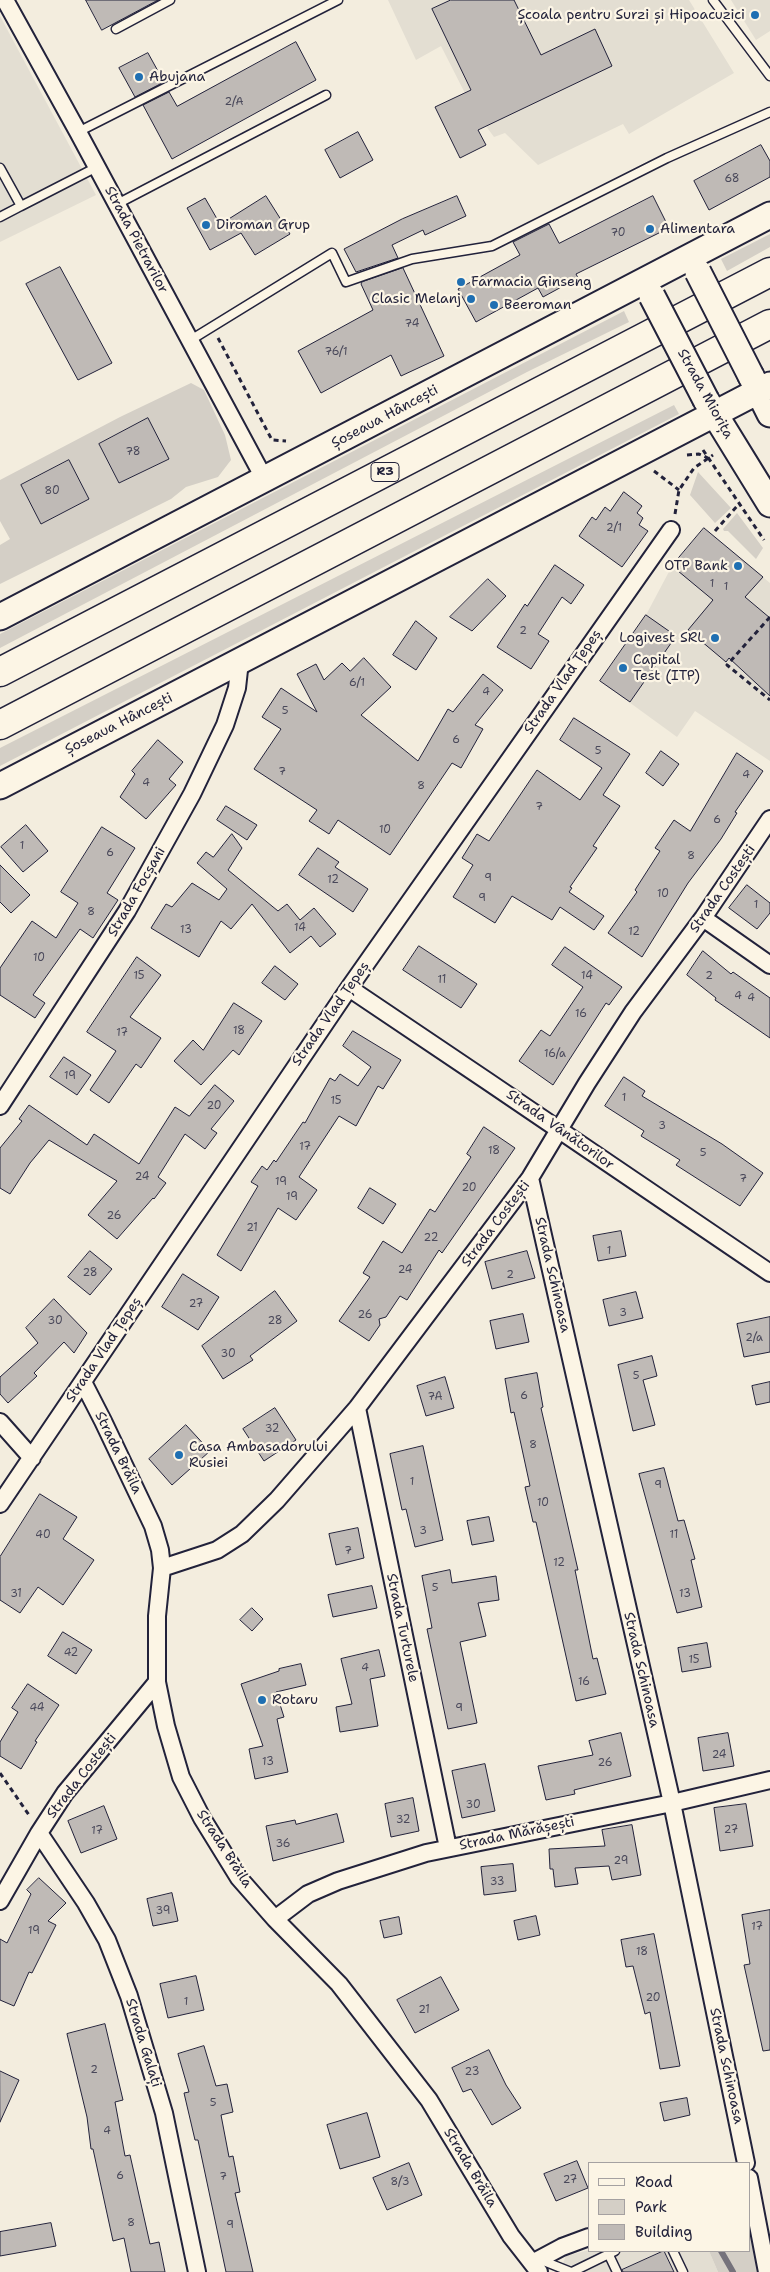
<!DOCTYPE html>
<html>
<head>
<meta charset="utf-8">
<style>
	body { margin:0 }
	#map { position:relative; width:770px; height:2272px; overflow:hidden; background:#f3edde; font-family:"Shantell Sans",sans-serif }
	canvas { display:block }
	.legend { position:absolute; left:588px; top:2162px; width:162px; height:90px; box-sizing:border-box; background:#fcf5e5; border:1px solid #a5a1a1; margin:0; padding:6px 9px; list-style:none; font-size:15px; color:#22223b }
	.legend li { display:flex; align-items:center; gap:10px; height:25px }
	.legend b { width:25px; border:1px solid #a5a1a1 }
</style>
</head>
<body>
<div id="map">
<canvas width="770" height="2272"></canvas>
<ul class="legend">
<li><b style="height:6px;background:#fcf5e5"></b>Road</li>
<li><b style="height:14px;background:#d4cfc6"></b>Park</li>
<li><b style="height:14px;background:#bfbab6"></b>Building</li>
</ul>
</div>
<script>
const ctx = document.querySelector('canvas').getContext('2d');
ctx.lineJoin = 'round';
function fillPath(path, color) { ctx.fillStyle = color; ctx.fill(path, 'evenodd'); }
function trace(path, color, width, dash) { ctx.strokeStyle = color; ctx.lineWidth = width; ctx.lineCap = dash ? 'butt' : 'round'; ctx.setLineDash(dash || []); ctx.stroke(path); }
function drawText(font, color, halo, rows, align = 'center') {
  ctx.font = font + ' "Shantell Sans",sans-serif'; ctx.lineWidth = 4.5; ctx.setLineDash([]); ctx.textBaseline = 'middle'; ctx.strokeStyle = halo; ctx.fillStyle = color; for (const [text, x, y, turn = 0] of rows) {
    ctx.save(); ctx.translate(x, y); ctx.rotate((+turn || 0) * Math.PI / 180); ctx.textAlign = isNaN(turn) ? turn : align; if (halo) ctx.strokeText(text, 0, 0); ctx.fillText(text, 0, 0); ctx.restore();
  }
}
const built = new Path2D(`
	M388,0H689L734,73L629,134L623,124L538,165L505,133L494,137L472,107L441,46L416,60Z
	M731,0H770V31L756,40Z
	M0,16L96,195L0,242Z
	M704,528L770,583V761L695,711L677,737L600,681L646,615L672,566Z
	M589,2250L709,2251L718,2272H559L566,2256Z`);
const green = new Path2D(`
	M770,234V247L727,271L721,259Z
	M624,311L629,322L527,372L0,648V634Z
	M191,383L204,390L225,435L231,460L218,477L186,487L171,499L0,584V545L10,539L0,521V480L120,417ZM147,419L169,459L119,483L99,444ZM69,460L89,499L41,524L21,485Z
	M674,405L679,414L0,766V748Z
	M698,472L731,508L715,523L690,495Z
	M737,513L763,548L756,559L728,531H724L723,529Z
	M749,2228L759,2272H718L709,2251H749Z`);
const stream = new Path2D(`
	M721,2251L733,2272`);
const building = new Path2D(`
	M86,0H158L102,30Z
	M451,0H514L541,55L595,29L612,66L478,130L486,145L460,158L435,107L471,90L432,9Z
	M296,42L316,80L172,159L143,105L169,92L177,106Z
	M148,53L164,82L135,97L119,68Z
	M358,132L373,160L340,178L325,150Z
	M761,145L770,161V177L709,210L694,181Z
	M266,196L290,234L255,255L241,233L210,250L187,208L205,198L220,224Z
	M457,196L466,216L425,235L423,230L392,245L398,258L356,272L344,249L402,219Z
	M653,196L669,228L576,274L578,278L543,297L538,288L476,322L458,289L520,255L513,242L549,224L559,243Z
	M60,267L112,363L78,380L26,284Z
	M403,268L444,356L401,376L391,355L321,393L298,351L373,310L361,284L362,282Z
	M148,418L169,459L119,483L99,444Z
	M69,460L89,499L41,524L21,485Z
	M624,492L642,506L637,513L643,518L639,525L648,531L622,567L579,536L592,517L596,520L605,507L610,511Z
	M704,528L763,577L745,597L770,618V696L729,658L726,662L688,630L713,600L672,566Z
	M555,565L584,585L571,604L562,597L538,634L549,641L531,669L497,647L525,604L527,606Z
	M488,579L506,596L472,631L450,617Z
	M646,615L676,636L630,702L600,681Z
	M416,621L437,638L416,670L393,655Z
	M364,658L391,687L361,715L418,761L448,709L453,712L483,674L503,690L475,725L483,729L461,768L452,763L390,855L338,820L329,834L309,821L317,810L254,769L281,729L262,717L281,688L317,712L297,674L316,664L324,680L342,663L350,671Z
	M574,718L630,754L603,795L620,806L593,846L597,848L570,887L572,888L569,892L604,916L594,930L560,907L552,920L512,896L495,923L453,897L473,865L462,858L477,834L489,841L537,770L580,800L602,768L560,740Z
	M158,740L183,762L169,779L176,785L146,819L120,797L135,774L132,771Z
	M661,751L679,764L663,786L646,773Z
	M737,753L763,771L735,812L737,813L721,839L688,883L642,957L608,933L637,892L635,890L660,851L655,848L674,820L690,831Z
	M226,806L257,825L247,840L217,820Z
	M26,825L48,851L23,872L1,847Z
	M102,827L135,848L107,893L118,900L93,938L80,929L33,995L45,1003L35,1018L0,995V968L32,921L56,938L78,903L61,892Z
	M232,834L242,848L228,870L278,911L287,904L300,920L314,908L336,934L320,947L311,936L290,953L252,904L231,929L221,921L199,957L151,928L166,904L172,907L192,883L219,900L227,889L197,863L206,852L213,857Z
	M318,848L339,862L335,867L368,889L353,912L299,875Z
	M0,865L30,895L11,913L0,902Z
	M747,885L770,903V913L757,929L729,908Z
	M419,946L477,984L461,1008L403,970Z
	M565,947L622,987L609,1005L606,1003L553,1085L519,1061L541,1030L550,1036L583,987L552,965Z
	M703,951L731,974L733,972L770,998V1038L715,1000L716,998L687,975Z
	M137,957L161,975L130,1017L161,1038L141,1068L136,1064L109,1103L90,1090L116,1051L87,1032Z
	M275,966L298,984L285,1000L262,983Z
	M234,1003L262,1021L239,1055L233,1050L201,1085L174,1061L193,1040L203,1050Z
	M353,1031L401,1060L383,1089L378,1086L356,1126L339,1116L299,1177L317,1190L296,1220L278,1208L241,1271L217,1255L258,1186L251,1182L262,1166L267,1170L274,1160L276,1162L303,1122L305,1123L330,1078L335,1081L340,1074L358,1086L371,1067L343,1046Z
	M64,1057L91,1075L77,1095L50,1077Z
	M624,1077L645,1091L642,1096L722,1144L763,1173L740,1206L676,1165L680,1160L641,1136L644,1131L605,1106Z
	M215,1085L234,1101L211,1129L217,1133L205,1149L185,1134L158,1177L166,1183L154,1199L153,1198L117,1239L88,1215L117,1181L49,1140L30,1163L10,1194L0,1188V1148L22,1121L19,1119L29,1105L87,1145L94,1134L139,1164L175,1107L189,1116Z
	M484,1127L515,1148L442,1253L439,1250L407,1300L400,1296L386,1317L379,1319L380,1325L369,1341L339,1321L370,1277L363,1273L383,1241L402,1253L430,1209L435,1212L471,1157L467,1154Z
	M370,1188L396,1204L383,1224L358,1208Z
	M621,1231L626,1256L598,1261L593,1236Z
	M90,1251L112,1269L90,1295L68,1277Z
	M527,1251L535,1278L492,1289L485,1262Z
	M183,1274L219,1297L198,1330L162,1307Z
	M275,1291L297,1321L250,1356L253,1360L223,1379L202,1346Z
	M636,1292L643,1318L609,1326L603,1300Z
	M54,1299L87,1333L74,1353L64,1342L34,1373L37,1376L8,1403L0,1394V1377L38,1343L26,1328Z
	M523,1314L529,1342L496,1349L490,1321Z
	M770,1317V1352L744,1357L737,1324Z
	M652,1356L657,1376L643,1380L655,1425L633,1431L618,1365Z
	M537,1373L543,1407L541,1408L578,1570H575L593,1659L597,1658L606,1694L576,1701L536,1522H533L525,1487L530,1486L514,1412L511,1413L505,1379Z
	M445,1377L454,1408L426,1416L417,1386Z
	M770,1382V1402L756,1405L752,1386Z
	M275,1408L296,1440L264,1461L243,1429Z
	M186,1425L210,1451L172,1485L149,1459Z
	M423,1446L443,1540L415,1547L406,1509L402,1510L390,1454Z
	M664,1468L678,1521L684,1520L695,1559L691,1560L702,1607L677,1613L639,1474Z
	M40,1494L77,1517L63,1539L94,1560L63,1605L38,1587L20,1613L0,1600V1557Z
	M489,1517L494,1541L472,1545L467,1521Z
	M358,1528L364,1558L336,1565L329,1534Z
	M450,1570L452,1583L496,1576L499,1600L478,1603L486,1636L460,1642L477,1723L448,1729L427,1629L432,1628L422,1576Z
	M372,1586L377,1608L333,1617L328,1595Z
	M252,1608L263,1619L252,1631L240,1620Z
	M63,1632L92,1650L76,1674L48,1656Z
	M707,1643L711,1667L682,1672L678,1648Z
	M379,1650L385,1676L370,1679L378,1726L340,1732L336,1707L352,1704L341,1659Z
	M301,1664L306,1685L276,1692L284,1717L277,1719L288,1772L255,1779L249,1749L263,1746L241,1684L279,1671V1669Z
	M28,1684L59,1705L35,1741L37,1742L21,1769L0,1756V1742L18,1712L12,1708Z
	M621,1733L631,1776L574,1790L575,1794L546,1800L538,1766L593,1755L589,1741Z
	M728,1733L734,1766L703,1771L698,1738Z
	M485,1764L495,1811L462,1818L452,1771Z
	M413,1798L419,1831L391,1837L385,1804Z
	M746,1804L753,1846L720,1851L714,1808Z
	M104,1806L117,1839L81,1853L68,1821Z
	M337,1814L344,1842L273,1861L266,1826L295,1820L296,1824Z
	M632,1825L641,1875L612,1880L609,1866L575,1868L578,1884L555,1887L553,1869H550L549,1849L605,1846L602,1830Z
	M513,1864L516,1891L484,1895L481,1867Z
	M39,1878L66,1903L48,1921L56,1925L32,1973L29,1972L14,2006L0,2000V1939L7,1943L31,1894L27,1890Z
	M172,1893L178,1921L153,1926L147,1899Z
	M770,1910V2050L763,2051L744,1965L750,1964L742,1915Z
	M536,1916L540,1935L518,1940L514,1921Z
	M399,1917L402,1934L384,1938L380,1921Z
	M654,1934L680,2066L660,2069L650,2012L645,2014L633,1966L626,1967L621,1940Z
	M196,1976L204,2010L168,2018L160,1984Z
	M441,1977L459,2010L415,2033L397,2000Z
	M105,2024L123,2100L115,2102L125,2156L130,2155L150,2244L159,2242L165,2272H131L124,2238L113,2241L93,2149H91L87,2117L67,2034Z
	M204,2046L216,2086L227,2084L233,2112L221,2115L229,2157L233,2156L240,2192L235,2193L253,2272H226L198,2140H195L184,2093L189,2092L178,2054Z
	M489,2050L506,2085L521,2108L492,2125L471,2089L463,2092L452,2068Z
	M0,2071L19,2080L0,2122Z
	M687,2098L690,2115L664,2121L660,2103Z
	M367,2113L380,2157L340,2169L327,2125Z
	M577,2161L588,2188L556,2201L544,2174Z
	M409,2163L422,2195L387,2210L373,2178Z
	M51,2223L56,2246L0,2256V2232Z
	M664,2251L674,2272H623L622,2270Z`);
const path = new Path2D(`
	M218,338L272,440L286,441
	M703,450L764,540
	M687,455L699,454L708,458
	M654,471L679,490
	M675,514L679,490L694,468L713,455
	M715,531L739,504
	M770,617L727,665L770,700
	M0,1773L29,1815`);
const lane = new Path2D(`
	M713,0L770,76
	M116,29L170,0
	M78,132L338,0
	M0,168L21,206L97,167
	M117,204L326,95
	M0,217L21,206
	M189,341L332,253L346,282L412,259L492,246L667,158L770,112
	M673,2251L683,2272
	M608,2253L617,2272
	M541,2260L571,2272
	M572,2272L615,2251`);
const street = new Path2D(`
	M5,0L78,132L265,480
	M703,918L770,965
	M349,988C490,1082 629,1178 770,1273
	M0,1106L127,911L192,794L225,725L237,688L240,661
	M530,1178L672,1803L746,2163
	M83,1382L103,1421L153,1526L160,1550L162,1568L157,1616V1682L166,1726L181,1777L202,1818L239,1878L275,1919L339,1984L429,2100L511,2236L539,2272
	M357,1408L448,1848
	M0,1422L32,1458
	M0,1504L349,988L671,530
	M162,1568L217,1550L242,1534L277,1500L357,1408L530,1178L587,1083L633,1012L703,918L770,819
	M39,1833L86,1903L107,1940L129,1996L164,2113L197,2272
	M0,1901L39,1833L65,1793L157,1682
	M275,1919L308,1894L338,1881L426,1853L672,1803L770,1780
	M749,2178L767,2272
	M532,2263L562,2247L589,2237`);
const primary = new Path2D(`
	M751,376L770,414
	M706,400L770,504
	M0,617L770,215
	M0,786L770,385`);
const highway = new Path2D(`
	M0,672L770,272
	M0,725L770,324`);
const primaryBridge = new Path2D(`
	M698,272L751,376
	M652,296L706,400`);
const markers = [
	[755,15,5,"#1f6fb2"],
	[139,77,5,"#1f6fb2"],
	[206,225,5,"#1f6fb2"],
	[650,229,5,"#1f6fb2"],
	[461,282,5,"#1f6fb2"],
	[471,299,5,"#1f6fb2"],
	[494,305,5,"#1f6fb2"],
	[738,566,5,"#1f6fb2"],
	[715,638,5,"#1f6fb2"],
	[623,668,5,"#1f6fb2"],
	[179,1455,5,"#1f6fb2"],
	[262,1700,5,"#1f6fb2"]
];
const numberNames = [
	["2/A",234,102],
	["68",732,179],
	["70",618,233],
	["74",412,324],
	["76/1",336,352],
	["78",133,452],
	["80",52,491],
	["2/1",614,528],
	["1",712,584],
	["1",726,587],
	["2",523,631],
	["6/1",357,683],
	["4",486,692],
	["5",285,711],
	["6",456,740],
	["5",598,751],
	["7",282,772],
	["4",746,775],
	["4",146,783],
	["8",421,786],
	["7",539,807],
	["6",717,820],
	["10",385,830],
	["1",22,846],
	["6",110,853],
	["8",691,856],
	["9",488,878],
	["12",333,880],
	["10",663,894],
	["9",482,898],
	["1",756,905],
	["8",91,912],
	["14",300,928],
	["13",186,930],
	["12",634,932],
	["10",39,958],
	["15",139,976],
	["14",587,976],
	["2",709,976],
	["11",442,980],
	["4",738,996],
	["4",751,998],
	["16",581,1014],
	["18",239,1031],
	["17",122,1033],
	["16/a",555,1054],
	["19",70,1076],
	["1",624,1098],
	["15",336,1101],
	["20",214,1106],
	["3",662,1126],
	["17",305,1147],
	["18",494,1151],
	["5",703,1153],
	["24",142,1177],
	["7",743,1179],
	["19",281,1182],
	["20",469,1188],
	["19",292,1197],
	["26",114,1216],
	["21",252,1228],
	["22",431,1238],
	["1",609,1251],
	["24",405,1270],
	["28",90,1273],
	["2",510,1275],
	["27",196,1304],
	["3",623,1313],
	["26",365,1315],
	["30",55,1321],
	["28",275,1321],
	["2/a",754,1338],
	["30",228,1354],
	["5",636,1376],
	["6",524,1396],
	["7A",435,1397],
	["32",272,1429],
	["8",533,1445],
	["1",412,1482],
	["9",658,1485],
	["10",543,1503],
	["3",423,1531],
	["40",43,1535],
	["11",674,1535],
	["7",348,1551],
	["12",559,1563],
	["5",435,1588],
	["31",16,1594],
	["13",685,1594],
	["42",71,1653],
	["15",694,1660],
	["4",365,1668],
	["16",584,1682],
	["44",37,1708],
	["9",459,1708],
	["24",719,1755],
	["13",268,1762],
	["26",605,1763],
	["30",473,1805],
	["32",403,1820],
	["27",731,1830],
	["17",97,1831],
	["36",283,1844],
	["29",621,1861],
	["33",497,1882],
	["39",163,1911],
	["17",757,1927],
	["19",34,1931],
	["18",642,1952],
	["20",653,1998],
	["1",186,2002],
	["21",424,2010],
	["2",94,2070],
	["23",472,2072],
	["5",213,2103],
	["4",107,2131],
	["6",120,2176],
	["7",223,2177],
	["27",570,2180],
	["8/3",400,2182],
	["8",131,2223],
	["9",230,2225]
];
const shields = [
	[385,472,28]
];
const shieldNames = [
	["R3",385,472]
];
const poiNames = [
	["Școala pentru Surzi și Hipoacuzici",745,15,"right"],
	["Abujana",149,77],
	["Diroman Grup",216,225],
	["Alimentara",660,229],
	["Farmacia Ginseng",471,282],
	["Clasic Melanj",461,299,"right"],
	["Beeroman",504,305],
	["OTP Bank",728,566,"right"],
	["Logivest SRL",705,638,"right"],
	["Capital",633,660],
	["Test (ITP)",633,676],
	["Casa Ambasadorului",189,1447],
	["Rusiei",189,1463],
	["Rotaru",272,1700]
];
const streetNames = [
	["Strada Pietrarilor",136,240,62],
	["Strada Miorița",705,394,61],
	["Șoseaua Hâncești",385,417,-28],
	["Strada Vlad Țepeș",563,682,-55],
	["Șoseaua Hâncești",119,724,-27],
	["Strada Costești",723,889,-55],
	["Strada Focșani",137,892,-60],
	["Strada Vlad Țepeș",331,1014,-55],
	["Strada Vânătorilor",560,1130,35],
	["Strada Costești",496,1224,-53],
	["Strada Schinoasa",552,1275,77],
	["Strada Vlad Țepeș",104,1350,-56],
	["Strada Brăila",118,1453,64],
	["Strada Turturele",402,1628,78],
	["Strada Schinoasa",641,1670,77],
	["Strada Costești",82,1776,-52],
	["Strada Mărășești",517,1834,-12],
	["Strada Brăila",224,1849,57],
	["Strada Galați",143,2043,73],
	["Strada Schinoasa",726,2066,78],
	["Strada Brăila",470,2168,59]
];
fillPath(built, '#e3ded2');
fillPath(green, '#d4cfc6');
trace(stream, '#75727b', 6);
fillPath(building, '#bfbab6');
trace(building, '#22223b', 1);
trace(lane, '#22223b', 11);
trace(street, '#22223b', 20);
trace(primary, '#22223b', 29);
trace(highway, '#22223b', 31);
trace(path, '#22223b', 3, [5, 4]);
trace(lane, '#fcf5e5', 8);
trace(street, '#fcf5e5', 16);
trace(primary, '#fcf5e5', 25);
trace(highway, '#fcf5e5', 28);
trace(primaryBridge, '#22223b', 29, []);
trace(primaryBridge, '#fcf5e5', 25);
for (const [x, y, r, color] of markers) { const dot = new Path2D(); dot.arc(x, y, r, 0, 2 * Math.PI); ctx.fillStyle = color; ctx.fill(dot); trace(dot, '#fcf5e5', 2); }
drawText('11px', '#49485a', null, numberNames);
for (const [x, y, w] of shields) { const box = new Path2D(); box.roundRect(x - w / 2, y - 9.5, w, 19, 4); ctx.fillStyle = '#fcf5e5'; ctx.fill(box); trace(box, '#22223b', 1); }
drawText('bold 12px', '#22223b', null, shieldNames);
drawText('14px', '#22223b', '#fcf5e5', poiNames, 'left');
drawText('14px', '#22223b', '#fcf5e5', streetNames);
</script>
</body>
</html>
